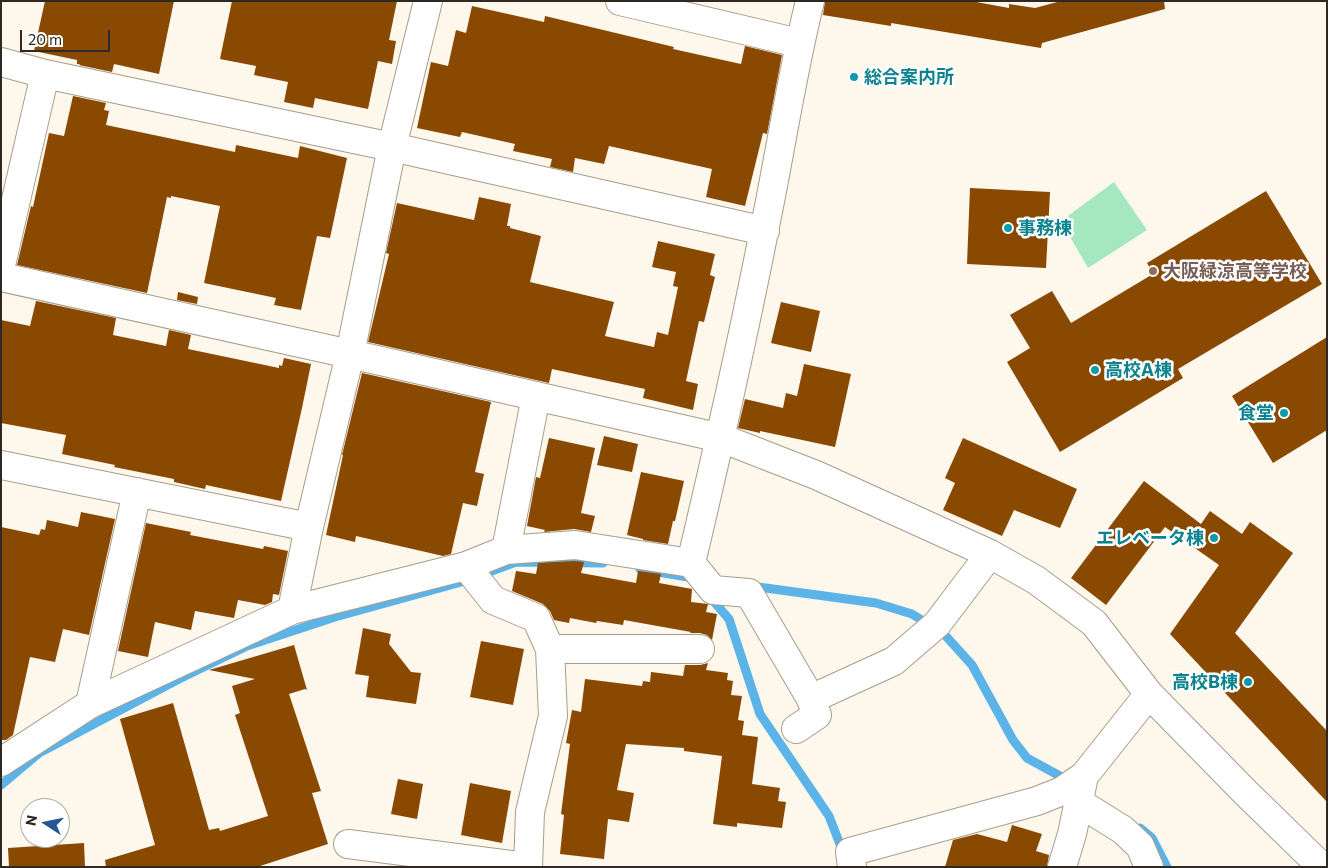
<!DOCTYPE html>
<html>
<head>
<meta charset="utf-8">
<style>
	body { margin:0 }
	#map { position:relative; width:1328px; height:868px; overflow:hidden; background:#fef7ec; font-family:Commissioner,sans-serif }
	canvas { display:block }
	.frame { position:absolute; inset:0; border:2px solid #2e2a23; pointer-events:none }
	.north { position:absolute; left:20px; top:798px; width:50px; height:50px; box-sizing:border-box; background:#fff; border:1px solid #abaaa7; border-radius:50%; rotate:281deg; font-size:14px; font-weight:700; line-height:20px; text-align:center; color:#2e2a23 }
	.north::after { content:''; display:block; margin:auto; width:18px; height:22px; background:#235992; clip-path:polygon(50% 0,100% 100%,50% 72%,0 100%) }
	.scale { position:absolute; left:20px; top:30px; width:90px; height:22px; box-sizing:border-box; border:2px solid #2e2a23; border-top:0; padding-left:6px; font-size:15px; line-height:18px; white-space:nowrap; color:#2e2a23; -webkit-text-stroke:4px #fff; paint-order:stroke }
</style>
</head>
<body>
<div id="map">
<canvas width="1328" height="868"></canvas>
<div class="frame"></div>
<div class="north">N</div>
<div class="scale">20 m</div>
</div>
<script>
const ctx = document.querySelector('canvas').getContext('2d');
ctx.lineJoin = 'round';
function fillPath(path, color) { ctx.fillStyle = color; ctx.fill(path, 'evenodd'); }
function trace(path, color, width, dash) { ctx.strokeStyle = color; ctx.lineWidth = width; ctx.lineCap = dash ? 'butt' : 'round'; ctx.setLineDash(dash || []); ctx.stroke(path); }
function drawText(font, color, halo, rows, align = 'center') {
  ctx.font = font + ' Commissioner,"Noto Sans JP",sans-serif'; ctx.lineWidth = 5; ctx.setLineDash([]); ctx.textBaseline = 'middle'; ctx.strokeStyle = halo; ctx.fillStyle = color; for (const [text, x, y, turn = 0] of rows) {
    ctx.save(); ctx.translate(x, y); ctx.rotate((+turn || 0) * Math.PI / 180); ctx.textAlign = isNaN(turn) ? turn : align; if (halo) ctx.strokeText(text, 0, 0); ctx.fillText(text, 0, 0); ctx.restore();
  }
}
const green = new Path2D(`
	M1114,182L1147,230L1088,268L1061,221Z`);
const stream = new Path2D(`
	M640,569L694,578
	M751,586L876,603L912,614L944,634L972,665L1013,740L1027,758L1069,781
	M709,596L729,619L760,714L829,816L841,847L842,854
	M1,785L39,753L179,679L247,646L335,617L465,581L516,562L603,563
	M1140,828L1152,838L1167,867`);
const building = new Path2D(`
	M45,1H174L159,74L114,64L112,72L79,65L80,64H77V60L34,51Z
	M232,1H397L389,40L396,41L392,64L378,61L368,109L315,98L313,108L284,102L288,82L254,75L256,66L220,59Z
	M825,1H971L1009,8V4L1035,8L1061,1H1164L1165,9L1042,43L1041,48L891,23V26L823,15Z
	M472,6L544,22L545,16L674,47L673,49L741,64L745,46L782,55L767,134L763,133L745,206L706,197L712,169L609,146L604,164L575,158L573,172L550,167L552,159L513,151L515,144L462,132L460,137L417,128L431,62L448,66L456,30L466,33Z
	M73,96L106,103L104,110L109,111L106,125L235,152L236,145L298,158L300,146L347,158L330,238L317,236L301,310L274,305L276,298L204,283L220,206L171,196V198L167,197L147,293L17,265L31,206L33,207L49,133L64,136Z
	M970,188L1050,192L1046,268L967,264Z
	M1266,191L1322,284L1178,369L1183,378L1060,452L1007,362L1030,348L1010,315L1052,291L1071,323L1153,274L1147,263Z
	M479,197L511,204L507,226H510V228L541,236L530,282L614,302L605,336L654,347L657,332L668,335L678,287L673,286L676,272L652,267L658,241L715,254L710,275L715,277L704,322L699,321L686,381L698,384L693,410L643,398L645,389L552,369L549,383L368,342L389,254L386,253L397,203L474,220Z
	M178,292L198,297L197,304L177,300Z
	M36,301L116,318L113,335L166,346L169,330L191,335L188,349L279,368V365L282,366L284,358L311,364L302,408L281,501L206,485L205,489L174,482V479L114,467L115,465L62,454L66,435L1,423V320L30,326Z
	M781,302L820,311L811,352L771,343Z
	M1327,337V430L1273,463L1232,396Z
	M804,364L851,374L835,447L760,431V433L738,428L745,399L783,408L786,393L797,396Z
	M362,373L491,402L475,472L484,474L477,506L463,503L451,554L443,556L356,536L355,542L326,535L343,455H342Z
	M604,436L638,444L632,472L597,465Z
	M549,438L595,448L581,513L595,516L591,532L574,529L544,532L545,530L527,526L536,477L540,478Z
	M963,438L1077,489L1060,528L1014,510L1002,536L943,510L955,483L945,478Z
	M641,472L684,481L675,521H673L668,544L643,540V539L627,535Z
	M1144,481L1201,524L1210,511L1242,534L1250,522L1293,553L1235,633L1327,731V802L1170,634L1219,565L1165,527L1106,605L1071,578Z
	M81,512L115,519L89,635L63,629L55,662L30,657L13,735L6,740H1V527L39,535L41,529L45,530L47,520L78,527Z
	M146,523L191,532L190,535L263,549L264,546L288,551L279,595L273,594L272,602L265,605L238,600L234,618L195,611L191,630L155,622L148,657L118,651Z
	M574,561L584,562L581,573L636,583L638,571L661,574L659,583L692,589L691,602L708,604L706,612L717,614L712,640L707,635L700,633H690L691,632L624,620L623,625L597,621L596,623L570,618L569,623L554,620L550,611L543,604L512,591L516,571L536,574L538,563Z
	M363,628L391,634L389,644L411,672L421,673L416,704L366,697L369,676L355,674Z
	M481,641L524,649L513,705L470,697Z
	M294,645L307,690L305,689L289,694L321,791L312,793L328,844L257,867H106L105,860L155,845L120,719L173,703L209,830L219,828L220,831L268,816L235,715L240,713L232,686L255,679L209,670Z
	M708,663L706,670L728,673L727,680L733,681L731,695L742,696L738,720L744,721L742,735L758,737L752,784L780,788L778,801L786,802L782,828L737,823V827L713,824L722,756L684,751V748L626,744L617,790L634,793L629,822L608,819L604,859L560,854L564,815L561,814L570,744L566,743L572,710L581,712L585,679L642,686L643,681L650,682L651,672L683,676L685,665H700Z
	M398,779L423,784L417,819L391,814Z
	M470,783L511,791L502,843L461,835Z
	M1012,825L1042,834L1036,851L1049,855L1047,867H945L953,840L977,834L1007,842Z
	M84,843L85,867H9L8,848Z`);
const minor = new Path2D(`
	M620,1L799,43
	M1,62L45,74L392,147L765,231
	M1,265L45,74
	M1,277L350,354L721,438L816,475L990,554L1036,580L1094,623L1149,694L1246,793L1322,867
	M1,465L309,527
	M506,550L536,396
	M691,563L713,590L749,593L811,699
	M466,566L493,600L536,618L550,649L553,716L530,812L528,867
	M292,610L309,527L350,354L392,147L428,1
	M550,649H700
	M90,704L137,492
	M796,729L817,715L811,699L894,661L937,624L990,554
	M1,762L90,704L292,610L466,566L506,550L575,545L691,563C717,453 742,343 764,231C780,155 791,77 810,1
	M1078,802L1123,830L1140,846L1149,867
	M348,844L526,867
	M852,867L850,852L1037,801L1062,791L1084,776
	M1062,867L1072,834L1084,776L1149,694`);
const markers = [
	[854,77,5,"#0f9aa8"],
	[1008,228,5,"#0f9aa8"],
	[1153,271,5,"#8d6e63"],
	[1095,370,5,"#0f9aa8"],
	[1284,413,5,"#0f9aa8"],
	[1214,538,5,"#0f9aa8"],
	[1248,682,5,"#0f9aa8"]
];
const cultureNames = [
	["総合案内所",864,77],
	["事務棟",1018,228],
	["高校A棟",1105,370],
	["食堂",1274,413,"right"],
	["エレベータ棟",1204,538,"right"],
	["高校B棟",1238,682,"right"]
];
const educationNames = [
	["大阪緑涼高等学校",1163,271]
];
fillPath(green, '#a5e7be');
trace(stream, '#5cb3e7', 9);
fillPath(building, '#894900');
trace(minor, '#a89d8c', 30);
trace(minor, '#fff', 28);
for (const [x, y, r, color] of markers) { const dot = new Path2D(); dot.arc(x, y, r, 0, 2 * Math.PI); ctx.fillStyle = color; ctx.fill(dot); trace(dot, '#fff', 2); }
drawText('bold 18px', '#0d838f', '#fff', cultureNames, 'left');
drawText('bold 18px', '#785e54', '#fff', educationNames, 'left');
</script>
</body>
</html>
